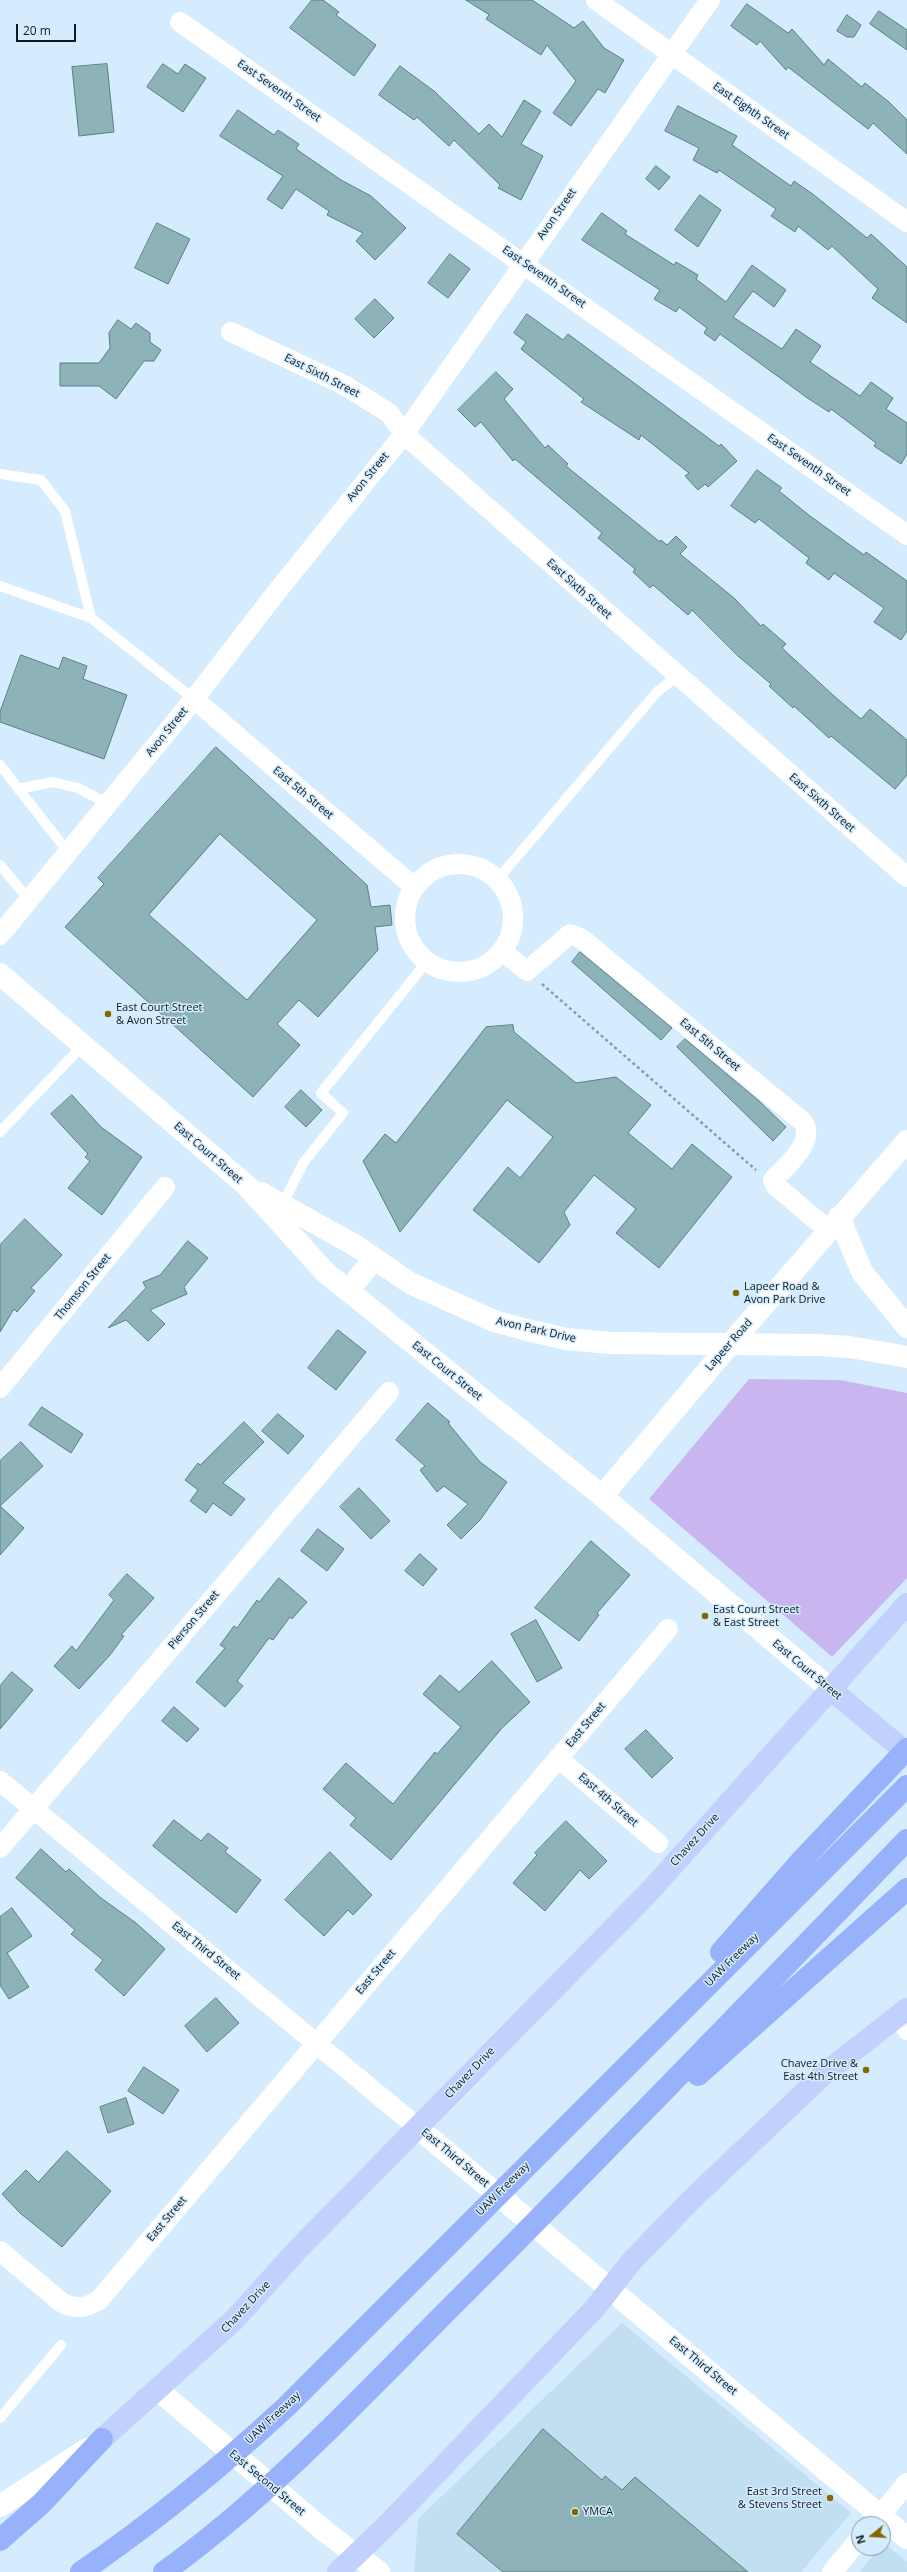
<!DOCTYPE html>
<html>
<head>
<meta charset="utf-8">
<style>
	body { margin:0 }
	#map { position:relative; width:907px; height:2572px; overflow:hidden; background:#d4ecfd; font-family:"Open Sans",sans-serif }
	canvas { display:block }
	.north { position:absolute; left:851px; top:2516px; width:40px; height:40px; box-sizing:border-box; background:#d4ecfd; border:1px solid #8598a5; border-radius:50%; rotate:252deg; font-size:11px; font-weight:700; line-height:16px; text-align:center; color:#0f1a21 }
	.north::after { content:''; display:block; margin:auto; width:14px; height:18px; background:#856600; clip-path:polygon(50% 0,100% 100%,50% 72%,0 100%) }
	.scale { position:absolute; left:16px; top:24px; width:60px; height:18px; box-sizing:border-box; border:2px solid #0f1a21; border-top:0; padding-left:5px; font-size:12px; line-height:14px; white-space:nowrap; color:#0f1a21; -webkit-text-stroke:3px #d4ecfd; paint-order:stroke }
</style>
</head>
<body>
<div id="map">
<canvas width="907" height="2572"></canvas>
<div class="north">N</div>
<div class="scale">20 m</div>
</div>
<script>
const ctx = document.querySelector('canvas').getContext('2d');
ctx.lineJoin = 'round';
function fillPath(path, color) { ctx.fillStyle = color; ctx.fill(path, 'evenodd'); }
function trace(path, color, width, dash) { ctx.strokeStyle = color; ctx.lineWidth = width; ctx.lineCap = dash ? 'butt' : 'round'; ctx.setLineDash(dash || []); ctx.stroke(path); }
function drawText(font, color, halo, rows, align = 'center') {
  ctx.font = font + ' "Open Sans",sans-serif'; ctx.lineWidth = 3; ctx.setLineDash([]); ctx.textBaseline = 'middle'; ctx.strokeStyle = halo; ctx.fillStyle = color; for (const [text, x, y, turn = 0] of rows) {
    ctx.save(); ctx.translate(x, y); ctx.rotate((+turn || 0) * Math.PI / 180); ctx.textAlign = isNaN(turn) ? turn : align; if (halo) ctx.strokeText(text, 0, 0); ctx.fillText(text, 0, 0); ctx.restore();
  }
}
const built = new Path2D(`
	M622,2323L851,2513L801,2572H414L418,2519Z
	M884,2543L907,2562V2572H859L880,2548H883Z`);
const green = new Path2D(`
	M749,1379L840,1380L907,1393V1578L833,1656H831L649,1499Z`);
const building = new Path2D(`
	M312,0H323L339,12L336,15L376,45L354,76L290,28Z
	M466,0H532L574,28L583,21L604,48L624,60L605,93L598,89L571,126L553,113L576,81L547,45L541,55L486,19L489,15Z
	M747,4L788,33L792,29L824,65L828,59L862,87L865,83L889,102L907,120V154L873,123L868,129L788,67L786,70L760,41L757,45L731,26Z
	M879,11L907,30V50L870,24Z
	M847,15L861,25L854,37H847L837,31Z
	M107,64L114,132L79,136L72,67Z
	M163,64L178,74L185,64L206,78L183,112L147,87Z
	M400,66L434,91L479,134L489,124L502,137L524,100L541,111L521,144L543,156L521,200L498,188L500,185L454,140L449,146L417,117L414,120L379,95Z
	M678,106L737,136L732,145L791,186L794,181L814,195L867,238L871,234L907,267V323L872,298L878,289L832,246L828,250L798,226L795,232L771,216L776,209L719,170L717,173L693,160L699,148L665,131Z
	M238,110L274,135L278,130L299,144L296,149L341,180L371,196L406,228L375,260L356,241L363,233L327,215L329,211L296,189L282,209L267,199L283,176L220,136Z
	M656,166L670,177L659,190L646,179Z
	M700,195L721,210L698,247L675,230Z
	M602,213L627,231L625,234L674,265L676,262L698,275L696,279L726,302L752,265L786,290L774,307L753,291L733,317L782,349L796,329L821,346L810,362L860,396L871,382L893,398L886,409L907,423V454L901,464L874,446L876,443L831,409L829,412L806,397L720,334L715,341L704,333L707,328L679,307L676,312L654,299L660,290L582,240Z
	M157,223L190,239L168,284L135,268Z
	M450,254L470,269L448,298L428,283Z
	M375,299L394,318L374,338L355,319Z
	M527,314L563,340L568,334L719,446L721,444L737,461L708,487L705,484L698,490L685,476L689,473L641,435L639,440L581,402L584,399L521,349L526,342L514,333Z
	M118,320L131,329L136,323L150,333V342L161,350L154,361H144L116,399L99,386H60V363H99L110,348L109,333Z
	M496,372L513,389L504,399L545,448L548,445L568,464L566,466L660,542L661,540L667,545L676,536L687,547L680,554L734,598L761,626L763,624L786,644L782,648L834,696L861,719L870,709L907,740V775L895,789L831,736L829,738L794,706L793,708L769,686L771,684L738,656L692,610L688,615L653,585L650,588L633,572L635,569L598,538L602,533L515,459L513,461L481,422L475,427L458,410Z
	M757,470L782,488L779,491L810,516L864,555L866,552L907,581V631L901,640L874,622L884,608L834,573L829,580L806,563L809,558L759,519L755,523L731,506Z
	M21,655L59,669L63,657L87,666L83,679L127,695L104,759L0,722V712Z
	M216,747L367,885L371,907L390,905L392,925L375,927L378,950L318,1017L299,1000L277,1024L300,1045L253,1097L65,927L104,884L98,878ZM220,834L317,920L247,1000L149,915Z
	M580,952L672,1028L661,1040L572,962Z
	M513,1025L514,1032L576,1083L616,1077L651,1105L628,1133L672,1169L692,1144L732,1177L659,1268L616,1233L636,1209L594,1175L564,1212L570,1225L539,1263L473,1210L508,1167L520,1178L553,1137L507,1100L400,1232L363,1161L385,1134L396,1143L486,1027Z
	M685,1039L759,1101L786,1127L773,1141L677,1047Z
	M301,1090L322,1110L306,1127L285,1107Z
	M72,1095L101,1127L142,1157L102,1215L68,1188L90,1161L85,1157L88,1154L51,1114Z
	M25,1219L62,1255L31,1288L35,1291L17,1312L14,1309L0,1332V1245Z
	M188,1241L208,1258L184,1287L187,1294L150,1310L165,1324L148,1341L126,1320L108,1328L146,1288L143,1282L160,1275Z
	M338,1330L366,1352L336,1390L308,1368Z
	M428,1403L450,1422L448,1423L480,1462L507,1482L480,1520L461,1539L447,1525L468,1504L444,1486L437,1492L420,1470L425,1466L396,1440Z
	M42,1407L83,1434L71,1453L29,1425Z
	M278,1414L304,1436L288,1454L262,1431Z
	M244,1422L264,1442L223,1483L245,1499L231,1516L213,1503L206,1513L190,1501L198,1490L185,1480L198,1463L200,1465Z
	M21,1442L43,1466L0,1506L24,1528L0,1555V1461Z
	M359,1488L390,1521L371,1539L340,1507Z
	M318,1529L344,1549L327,1571L301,1551Z
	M591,1541L630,1575L597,1613L599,1615L579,1641L535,1608Z
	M420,1554L437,1569L423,1586L405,1571Z
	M127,1574L154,1598L121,1635L124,1636L110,1655L79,1689L54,1666L72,1646L76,1651L114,1600L109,1595Z
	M279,1578L307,1602L292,1619L290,1617L273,1640L269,1638L237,1681L243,1686L225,1707L196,1682L225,1648L220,1645L234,1626L237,1628L257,1600L259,1602Z
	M536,1620L562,1668L537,1682L511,1634Z
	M492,1661L530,1702L502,1728L391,1860L350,1825L356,1818L323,1789L346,1763L393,1804L435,1752L437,1754L461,1727L423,1694L440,1675L459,1692Z
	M12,1672L33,1690L0,1729V1686Z
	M174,1707L199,1729L187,1742L162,1721Z
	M646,1730L673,1758L652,1778L625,1749Z
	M174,1820L201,1841L208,1833L228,1848L225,1852L261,1880L236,1913L153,1846Z
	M566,1821L607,1861L589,1879L580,1870L545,1911L513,1883L537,1855L535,1853Z
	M41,1849L66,1872L69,1869L101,1898L136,1923L165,1949L124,1996L95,1970L103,1960L71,1934L75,1930L16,1878Z
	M330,1852L372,1895L353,1915L348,1910L324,1936L285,1900Z
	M12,1908L32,1936L7,1953L29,1987L9,1999L0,1985V1917Z
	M216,1998L239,2023L207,2052L185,2026Z
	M144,2067L179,2090L163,2114L128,2091Z
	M126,2098L134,2124L108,2133L100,2107Z
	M67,2151L111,2191L62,2247L20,2213L2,2194L26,2170L38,2182Z
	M543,2429L602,2480L605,2476L622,2490L635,2477L748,2572H503L457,2534Z`);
const path = new Path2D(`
	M542,984L756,1170`);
const lane = new Path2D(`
	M0,474L41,480L65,511L91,618
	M0,586L91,618L194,699
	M0,765L68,852
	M18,789L53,782L78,788L108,804
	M0,865L29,900
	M497,880L657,692L677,676
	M0,1132L83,1045
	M282,1205L304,1162L343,1113L321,1093L426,963
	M0,2418L61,2345`);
const street = new Path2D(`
	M596,0L907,222
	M180,22L907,535
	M231,332L344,385L389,413L404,434L907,877
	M194,699L413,886
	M405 918a54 54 0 1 1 108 0a54 54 0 1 1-108 0Z
	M0,935L194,699L275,594L404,434L710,0
	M503,952L527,971L570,934L582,939L803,1122C816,1141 787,1166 773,1180L776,1186L828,1230
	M0,1388L165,1187
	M558,1758L658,1843
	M0,1781L417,2127
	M0,1848L389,1392
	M899,2014L907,2030
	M0,2251L61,2302C75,2310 86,2308 99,2300L668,1629
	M873,2524L907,2483
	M832,2572L859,2540`);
const secondary = new Path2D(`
	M0,974L246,1185L325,1272L602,1496L829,1688
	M261,1193L356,1246L410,1283L494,1321L527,1330L566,1339L611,1343L818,1345L850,1347L907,1357
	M839,1217L862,1272L907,1327
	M348,1291L374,1259
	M602,1496L731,1343L907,1141
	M417,2127L907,2538
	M158,2390L327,2533L379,2572
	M0,2506L87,2449`);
const primary = new Path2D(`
	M829,1688L907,1753
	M102,2439L234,2320L300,2247L649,1892L907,1604
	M338,2572L385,2527L595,2308L631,2262L691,2200L825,2073L907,2009`);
const highway = new Path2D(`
	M721,1952L801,1861L907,1749
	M698,2075L907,1889
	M0,2540L42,2503L102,2439
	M81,2572C154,2522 221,2467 286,2407L907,1786
	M164,2572C271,2495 360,2398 453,2305C606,2152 756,1996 907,1840`);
const markers = [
	[108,1014,4,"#856600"],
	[736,1293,4,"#856600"],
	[705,1616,4,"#856600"],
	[866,2070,4,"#856600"],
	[830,2498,4,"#856600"],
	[575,2512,4,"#856600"]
];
const streetNames = [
	["East Seventh Street",279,91,35],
	["East Eighth Street",751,111,35],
	["Avon Street",557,214,-55],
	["East Seventh Street",544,277,35],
	["East Sixth Street",322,376,27],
	["East Seventh Street",809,465,35],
	["Avon Street",368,477,-51],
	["East Sixth Street",579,589,42],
	["Avon Street",167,732,-51],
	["East 5th Street",303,793,40],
	["East Sixth Street",822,803,41],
	["East 5th Street",710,1045,40],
	["East Court Street",208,1153,41],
	["Thomson Street",83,1287,-51],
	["Avon Park Drive",536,1330,13],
	["Lapeer Road",729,1345,-49],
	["East Court Street",447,1371,39],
	["Pierson Street",194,1620,-50],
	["East Court Street",807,1670,40],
	["East Street",586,1725,-50],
	["East 4th Street",608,1800,41],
	["Chavez Drive",695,1840,-48],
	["East Third Street",206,1951,39],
	["UAW Freeway",732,1960,-45],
	["East Street",376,1972,-50],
	["Chavez Drive",470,2073,-46],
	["East Third Street",455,2158,40],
	["UAW Freeway",503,2189,-45],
	["East Street",167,2219,-50],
	["Chavez Drive",246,2307,-47],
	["East Third Street",703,2366,40],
	["UAW Freeway",273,2418,-43],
	["East Second Street",267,2483,40]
];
const poiNames = [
	["East Court Street",116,1008],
	["& Avon Street",116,1021],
	["Lapeer Road &",744,1287],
	["Avon Park Drive",744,1300],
	["East Court Street",713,1610],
	["& East Street",713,1623],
	["Chavez Drive &",858,2064,"right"],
	["East 4th Street",858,2077,"right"],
	["East 3rd Street",822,2492,"right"],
	["& Stevens Street",822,2505,"right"],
	["YMCA",583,2512]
];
fillPath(built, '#c2def1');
fillPath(green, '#c9b6f0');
fillPath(building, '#8db3b9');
trace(building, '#5a7f85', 1);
trace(path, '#879aa7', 2.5, [3, 3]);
trace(lane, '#fff', 10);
trace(street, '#fff', 20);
trace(secondary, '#fff', 22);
trace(primary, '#c1d0fd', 22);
trace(highway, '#98b1fb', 22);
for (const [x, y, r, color] of markers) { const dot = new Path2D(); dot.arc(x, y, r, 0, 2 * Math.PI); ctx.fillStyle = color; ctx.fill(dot); trace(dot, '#d4ecfd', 1.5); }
drawText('11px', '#0f1a21', '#d4ecfd', streetNames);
drawText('11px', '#0f1a21', '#d4ecfd', poiNames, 'left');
</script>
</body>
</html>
